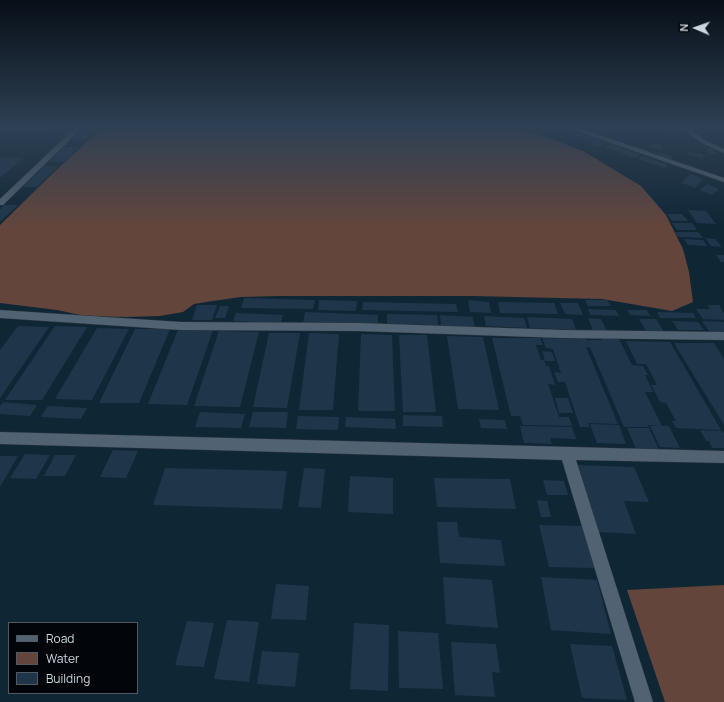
<!DOCTYPE html>
<html>
<head>
<meta charset="utf-8">
<style>
	body { margin:0 }
	#map { position:relative; width:724px; height:702px; overflow:hidden; background:#0c1c29; font-family:Manrope,sans-serif }
	canvas { display:block }
	.legend { position:absolute; left:8px; top:622px; width:130px; height:72px; box-sizing:border-box; background:#02060b; border:1px solid #535960; margin:0; padding:5px 7px; list-style:none; font-size:12px; color:#ccd6df }
	.legend li { display:flex; align-items:center; gap:8px; height:20px }
	.legend b { width:20px; border:1px solid #535960 }
	.north { position:absolute; left:676px; top:8px; width:40px; height:40px; -webkit-text-stroke:3px #02060b; paint-order:stroke; rotate:272deg; font-size:11px; font-weight:700; line-height:16px; text-align:center; color:#ccd6df }
	.north::after { content:''; display:block; margin:auto; width:14px; height:18px; background:#ccd6df; clip-path:polygon(50% 0,100% 100%,50% 72%,0 100%) }
</style>
</head>
<body>
<div id="map">
<canvas width="724" height="702"></canvas>
<ul class="legend">
<li><b style="height:5px;background:#516373"></b>Road</li>
<li><b style="height:11px;background:#63453c"></b>Water</li>
<li><b style="height:11px;background:#1f364a"></b>Building</li>
</ul>
<div class="north">N</div>
</div>
<script>
const ctx = document.querySelector('canvas').getContext('2d');
ctx.lineJoin = 'round';
function fillPath(path, color) { ctx.fillStyle = color; ctx.fill(path, 'evenodd'); }
function trace(path, color, width, dash) { ctx.strokeStyle = color; ctx.lineWidth = width; ctx.lineCap = dash ? 'butt' : 'round'; ctx.setLineDash(dash || []); ctx.stroke(path); }
const built = new Path2D(`
	M0,128H715L724,136V702H0ZM9,623H137V693H9Z`);
const water = new Path2D(`
	M102,128H518L549,138L583,151L641,186L666,215L683,249L689,272L693,302L672,311L602,299L471,296H279L241,297L206,302L194,304L183,312L160,316L126,317L85,316L57,310L0,303V225L51,175Z
	M724,585V702H665L627,590Z`);
const building = new Path2D(`
	M85,128H97L85,140H73Z
	M570,132L594,138L592,140L568,134Z
	M596,139L605,143L599,147L589,144Z
	M653,143L662,146L660,150L650,147Z
	M610,144L640,155L635,158L605,147Z
	M63,147H79L65,162H48Z
	M707,148L715,149L717,155L708,153Z
	M689,151L704,155L702,158L687,154Z
	M659,152L673,157L671,159L657,154Z
	M642,156L669,165L665,168L638,159Z
	M0,157L24,158L0,178Z
	M45,166H58L37,187H23Z
	M690,174L703,179L695,188L682,183Z
	M707,184L719,189L712,195L700,190Z
	M4,205H18L0,222V209Z
	M688,210L706,211L716,224L697,223Z
	M667,214H682L688,221H672Z
	M672,223H692L697,230H677Z
	M674,232H698L703,238L678,237Z
	M705,238L715,239L722,247L711,246Z
	M684,239L703,240L707,246L688,245Z
	M716,255H724V262H721Z
	M244,298L315,300L313,309L241,308Z
	M319,300L357,301L356,311L318,310Z
	M468,300L489,302L491,313L470,312Z
	M585,300H607L611,306H588Z
	M363,302L456,304L458,312L362,310Z
	M498,302L554,303L558,314L500,313Z
	M560,303H578L583,315L565,314Z
	M197,305H217L212,320H192Z
	M707,305H719L724,313V320L703,319L696,309H710Z
	M220,306H229L225,318H215Z
	M588,309L616,310L619,316L590,315Z
	M627,310H647L650,316L630,315Z
	M305,312L378,315V326L303,323Z
	M657,312L693,313L696,318H660Z
	M236,313L283,315L281,323L233,321Z
	M387,314L437,315L438,325L387,324Z
	M440,315L473,317L475,328L441,326Z
	M484,316L524,318L527,328L486,326Z
	M527,317L572,319L576,330L530,328Z
	M588,318L601,319L607,331H593Z
	M639,319H656L664,332L646,331Z
	M672,321L698,322L704,330H678Z
	M702,321L724,322V334H711Z
	M18,326L49,327L0,398V350Z
	M55,326L87,327L42,400H5Z
	M97,328L129,329L92,400L55,399Z
	M135,329H170L139,403H99Z
	M178,330H213L187,405L148,404Z
	M219,331L259,332L240,407L194,406Z
	M269,333H300L287,408L253,407Z
	M309,333L339,334L333,410H299Z
	M361,334L392,335L395,411H358Z
	M399,335H427L436,412H403Z
	M447,336L483,337L499,410L458,409Z
	M578,337H585L590,347H586L618,424L588,423L590,427H580L565,382H558L554,372L561,373L553,349L546,348L542,338L579,339Z
	M492,338H540L543,345H536L541,360H544L546,366H549L555,385L548,384L559,417H569L572,426L523,425L520,416H511Z
	M602,338L619,339L632,365L643,366L648,375H645L653,392H645L662,426H669L680,448L660,447L650,426H660L648,425L649,427H624L587,340H602Z
	M626,341L670,342L721,430L676,428L672,421H676L666,403L660,402L651,385H657L646,364H637Z
	M674,343H714L724,359V425Z
	M542,351L552,352L555,361H545Z
	M555,398H568L573,413H559Z
	M3,402L37,405L30,416L0,414V406Z
	M48,406L87,408L81,419L41,417Z
	M200,412L245,414L241,428L195,427Z
	M253,412H288L286,428L249,427Z
	M403,415L442,416L443,427L403,426Z
	M298,416L339,417L338,430L296,429Z
	M346,417L395,419L396,429L345,427Z
	M479,419L505,420L507,429L481,428Z
	M590,424L619,425L626,444L597,443Z
	M520,426L572,427L576,439L550,438L552,444L524,443Z
	M627,428H649L661,454L638,453Z
	M700,430L722,431L724,433V448H712L709,441H706Z
	M113,450L138,451L126,478L100,477Z
	M25,454L50,455L36,479L10,478Z
	M55,455H76L65,476H44Z
	M0,456H18L0,487Z
	M576,465L634,467L649,502L624,501L636,534L597,532Z
	M165,468L287,471L282,509L153,505Z
	M304,468L325,469L321,508L298,507Z
	M350,476L393,478V514L348,512Z
	M434,478L510,479L516,509L437,507Z
	M543,480L564,481L568,495H547Z
	M537,500L547,501L551,517H541Z
	M437,522H457L459,537L501,540L505,566L440,563Z
	M539,525L583,526L595,568L549,567Z
	M443,577L492,580L498,628L446,624Z
	M541,577L597,580L611,634L551,630Z
	M276,584L309,586L306,620L271,619Z
	M227,620L259,622L249,682L214,679Z
	M187,621L214,623L204,667L175,665Z
	M354,623L389,625L388,691L350,689Z
	M398,631L438,633L443,689L399,688Z
	M451,642L496,644L500,673L492,672L495,697L455,695Z
	M570,644L612,646L627,700L582,698Z
	M262,651L299,653L295,687L257,684Z`);
const minor = new Path2D(`
	M0,128H48L45,130L0,131Z
	M75,128H82L3,205H0V199Z
	M568,128H579L724,178V182Z
	M668,128H690L706,141L724,149V153L702,143L685,131Z
	M0,310L181,322L358,323L563,330L724,332V340L563,338L358,331L181,330L0,318Z
	M0,432L724,451V463L576,460L653,702H635L562,460L0,444Z`);
fillPath(built, '#0f2635');
fillPath(water, '#63453c');
fillPath(building, '#1f364a');
trace(minor, '#2d343e', 1);
fillPath(minor, '#516373');
const sky = ctx.createLinearGradient(0, 0, 0, 227);
sky.addColorStop(0, '#070f17');
sky.addColorStop(0.56, '#2e4054');
sky.addColorStop(1, '#2e405400');
ctx.fillStyle = sky;
ctx.fillRect(0, 0, 724, 227);
</script>
</body>
</html>
